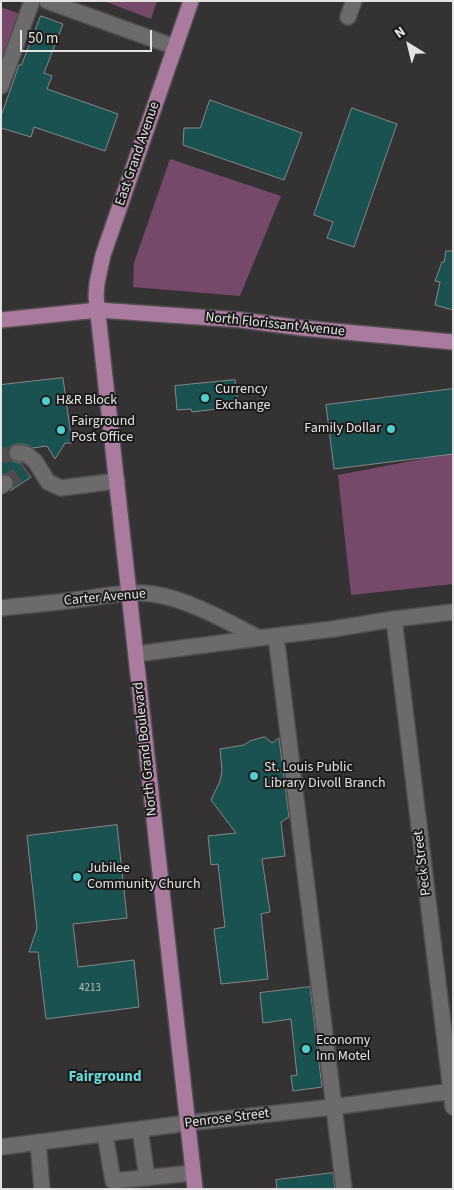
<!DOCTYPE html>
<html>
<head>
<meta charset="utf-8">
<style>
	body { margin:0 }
	#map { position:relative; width:454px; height:1190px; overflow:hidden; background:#353234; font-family:"Source Sans 3",sans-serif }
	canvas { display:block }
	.frame { position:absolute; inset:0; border:2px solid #e4e2e3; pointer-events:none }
	.north { position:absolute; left:384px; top:20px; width:50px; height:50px; -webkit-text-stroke:4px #1c1a1b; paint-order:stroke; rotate:324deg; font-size:14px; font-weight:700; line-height:20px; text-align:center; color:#e4e2e3 }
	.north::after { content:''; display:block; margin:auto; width:18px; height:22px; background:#e4e2e3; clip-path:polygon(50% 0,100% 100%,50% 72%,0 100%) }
	.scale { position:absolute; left:20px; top:30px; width:132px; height:22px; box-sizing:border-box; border:2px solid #e4e2e3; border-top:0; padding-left:6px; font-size:15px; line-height:18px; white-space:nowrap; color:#e4e2e3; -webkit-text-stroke:4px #1c1a1b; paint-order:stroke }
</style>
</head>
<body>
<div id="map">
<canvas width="454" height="1190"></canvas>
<div class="frame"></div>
<div class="north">N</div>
<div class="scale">50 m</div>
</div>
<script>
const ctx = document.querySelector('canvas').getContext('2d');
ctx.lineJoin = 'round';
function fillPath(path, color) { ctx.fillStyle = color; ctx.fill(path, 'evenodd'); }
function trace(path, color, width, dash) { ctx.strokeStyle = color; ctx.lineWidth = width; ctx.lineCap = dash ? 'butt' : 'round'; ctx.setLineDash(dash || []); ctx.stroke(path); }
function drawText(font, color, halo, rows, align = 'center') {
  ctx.font = font + ' "Source Sans 3",sans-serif'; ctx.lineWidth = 4; ctx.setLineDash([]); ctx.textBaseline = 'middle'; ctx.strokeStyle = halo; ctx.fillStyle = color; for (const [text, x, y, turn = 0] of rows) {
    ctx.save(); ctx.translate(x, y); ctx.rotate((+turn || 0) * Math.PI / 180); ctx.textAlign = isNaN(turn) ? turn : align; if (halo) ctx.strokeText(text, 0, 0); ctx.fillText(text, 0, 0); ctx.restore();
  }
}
const green = new Path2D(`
	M104,1H157L151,19Z
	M1,7L20,14L1,65Z
	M170,159L281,196L240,296L133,287L134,263Z
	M453,453V584L351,595L338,475Z`);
const building = new Path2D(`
	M41,16L63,24L44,73L52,76L47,89L118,114L105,151L34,127L31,137L1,128V116L18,68L19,65H21Z
	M210,100L302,133L284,180L183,145L184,128H200Z
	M352,108L397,124L354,247L327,238L333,222L314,215Z
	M446,251H453V310L435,305L440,282L435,281L442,262H444Z
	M63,378L72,443H65L55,459L47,446L33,448L27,445L18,444L13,445L10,447L8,451L9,457L12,461L21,463L31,477L10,491L14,486V481L13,478L8,474L1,475V385Z
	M235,380L238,401L216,403L217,409L192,412L191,409L177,410L175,386Z
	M453,389V454L334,469L326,405Z
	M265,737L272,743L279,738L289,817L281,822L285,856L262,859L270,912L261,914L268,979L221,984L214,929L225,927L218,864L211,865L208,836L236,833L211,800L220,781L222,771L220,749L244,745L250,741Z
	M117,825L127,918L73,924L78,967L134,960L139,1007L46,1019L38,952H29L37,928L27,836Z
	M310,987L322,1087L293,1091L291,1076L297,1075L291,1019L263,1023L260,993Z
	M333,1173L335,1189H277L276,1180Z`);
const minorTunnel = new Path2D(`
	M1,456L17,453
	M5,483L26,469`);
const minor = new Path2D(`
	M47,1L175,47
	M348,17L354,1
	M1,86L32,1
	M17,453L26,454L35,461L48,482L61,488L117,481
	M1,486L5,483
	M1,608C28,605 55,603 81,599C105,596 129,591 153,594C188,599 228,622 259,638
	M394,619L453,1107
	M276,636L344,1189
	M136,654L259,638L333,629L394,619L453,612
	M140,1129L147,1178
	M105,1134L113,1181L193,1173
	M38,1142L42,1189
	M1,1147L188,1123L333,1107L453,1091`);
const major = new Path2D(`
	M191,1L103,255L97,283L96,296L195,1189
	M1,320L98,310L241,320L302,328L453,342`);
const markers = [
	[205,398,5,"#52cdce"],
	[46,401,5,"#52cdce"],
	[391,429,5,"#52cdce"],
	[61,430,5,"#52cdce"],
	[254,776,5,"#52cdce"],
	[77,877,5,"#52cdce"],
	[306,1049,5,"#52cdce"]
];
const numberNames = [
	["4213",90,989]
];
const streetNames = [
	["East Grand Avenue",138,154,-71],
	["North Florissant Avenue",275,325,6],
	["Carter Avenue",105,598,-5],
	["North Grand Boulevard",146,749,-96],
	["Peck Street",423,863,-97],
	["Penrose Street",227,1119,-7]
];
const poiNames = [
	["Currency",215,390],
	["Exchange",215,406],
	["H&R Block",56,401],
	["Fairground",71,422],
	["Post Office",71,438],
	["Family Dollar",381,429,"right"],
	["St. Louis Public",264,768],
	["Library Divoll Branch",264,784],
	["Jubilee",87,869],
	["Community Church",87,885],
	["Economy",316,1041],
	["Inn Motel",316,1057]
];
const neighbourhoodNames = [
	["Fairground",105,1078]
];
fillPath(green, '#76496b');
fillPath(building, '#1a5151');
trace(building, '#848989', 1);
trace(minorTunnel, '#4f4c4e', 15, [15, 8]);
trace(minor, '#504e50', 18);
trace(major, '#504e50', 18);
trace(minor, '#6d6a6c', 15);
trace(major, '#aa7b9e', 15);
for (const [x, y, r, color] of markers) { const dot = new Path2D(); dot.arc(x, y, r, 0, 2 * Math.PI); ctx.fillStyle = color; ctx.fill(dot); trace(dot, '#1c1a1b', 2); }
drawText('11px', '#b2bebe', null, numberNames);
drawText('14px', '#e4e2e3', '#1c1a1b', streetNames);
drawText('14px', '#e4e2e3', '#1c1a1b', poiNames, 'left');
drawText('bold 15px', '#69d6d7', '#1c1a1b', neighbourhoodNames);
</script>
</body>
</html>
